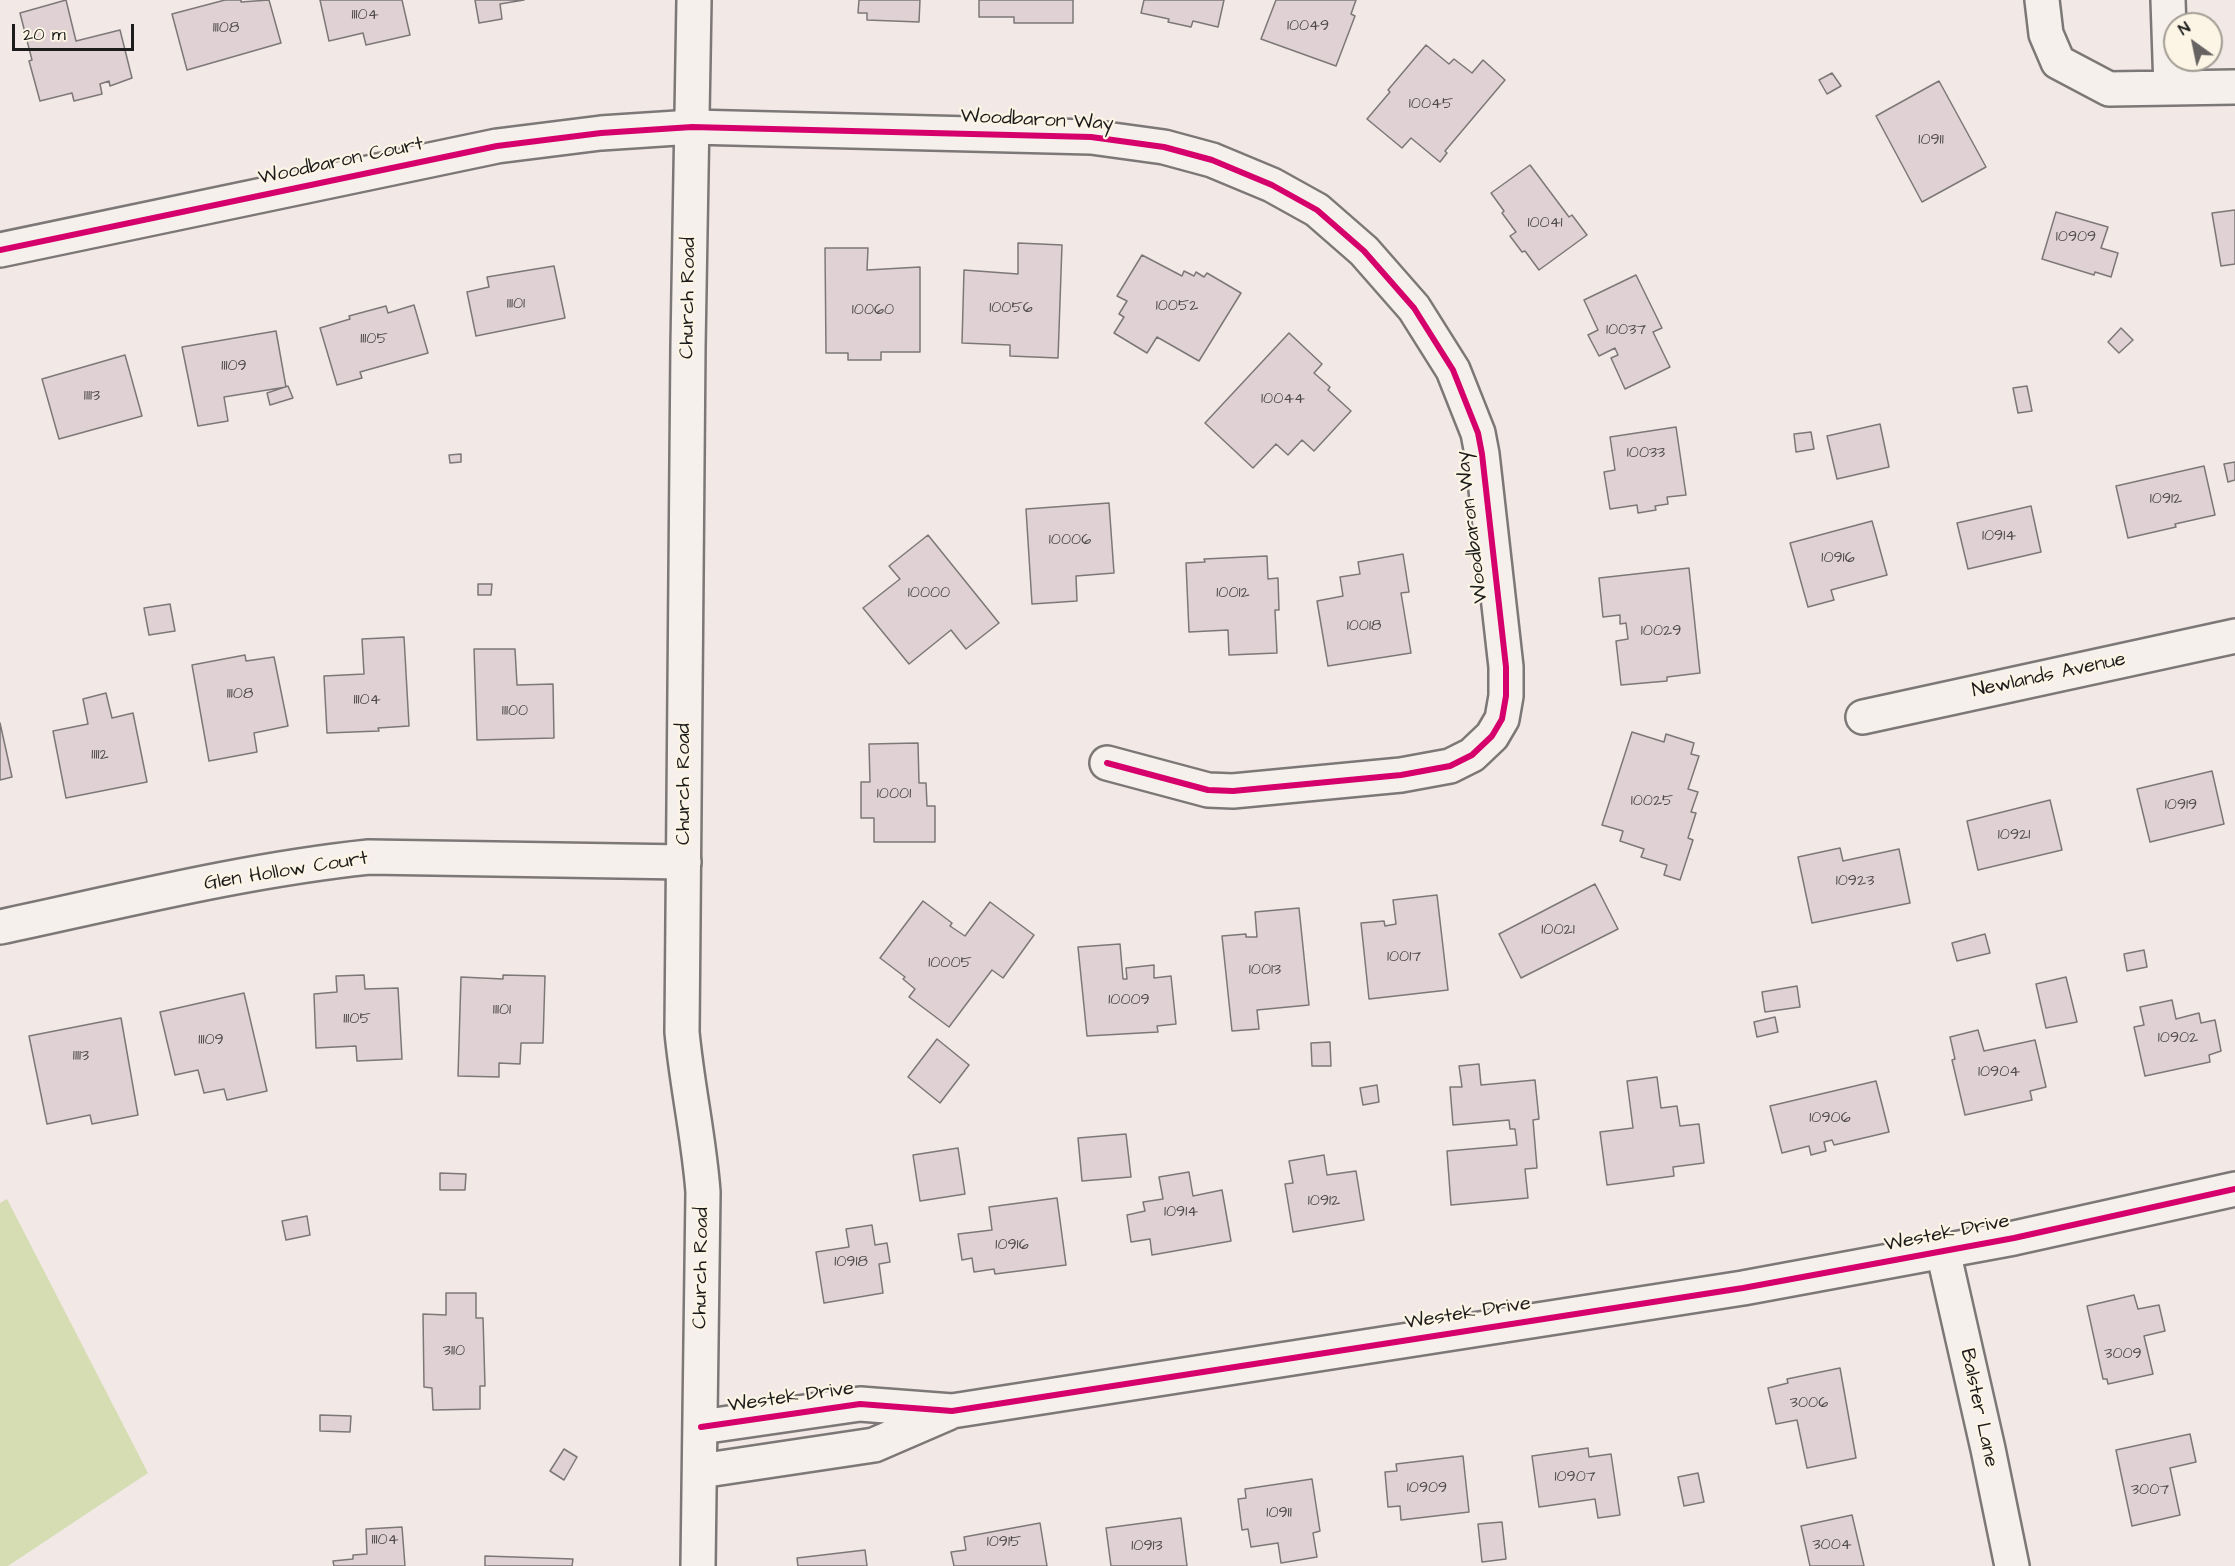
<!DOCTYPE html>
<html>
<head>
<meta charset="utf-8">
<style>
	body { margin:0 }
	#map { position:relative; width:2235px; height:1566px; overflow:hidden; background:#f2e8e6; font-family:"Architects Daughter",sans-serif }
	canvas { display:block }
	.north { position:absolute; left:2163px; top:12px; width:60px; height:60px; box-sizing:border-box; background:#fcf5e5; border:2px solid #a29e95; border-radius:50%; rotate:327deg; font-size:16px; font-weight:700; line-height:24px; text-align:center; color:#1c1c1c }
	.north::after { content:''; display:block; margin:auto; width:21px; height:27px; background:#676363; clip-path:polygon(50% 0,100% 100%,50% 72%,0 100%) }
	.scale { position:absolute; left:12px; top:24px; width:122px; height:27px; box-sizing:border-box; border:3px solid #1c1c1c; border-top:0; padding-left:8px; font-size:18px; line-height:21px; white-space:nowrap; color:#1c1c1c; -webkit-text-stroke:4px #fcf5e5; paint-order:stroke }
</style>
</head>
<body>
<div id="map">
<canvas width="2235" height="1566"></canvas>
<div class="north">N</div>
<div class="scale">20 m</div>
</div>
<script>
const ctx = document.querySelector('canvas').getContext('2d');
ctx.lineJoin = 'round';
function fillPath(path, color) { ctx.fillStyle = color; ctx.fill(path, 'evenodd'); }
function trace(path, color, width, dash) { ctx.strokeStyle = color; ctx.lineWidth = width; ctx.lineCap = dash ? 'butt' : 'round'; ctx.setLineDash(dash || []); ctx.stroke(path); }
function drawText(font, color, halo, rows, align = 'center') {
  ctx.font = font + ' "Architects Daughter",sans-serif'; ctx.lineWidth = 4.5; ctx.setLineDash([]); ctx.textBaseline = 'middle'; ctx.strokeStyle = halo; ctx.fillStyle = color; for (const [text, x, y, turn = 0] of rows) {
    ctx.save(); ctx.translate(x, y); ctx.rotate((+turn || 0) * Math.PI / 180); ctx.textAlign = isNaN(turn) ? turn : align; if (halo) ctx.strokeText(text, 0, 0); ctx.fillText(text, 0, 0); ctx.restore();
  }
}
const green = new Path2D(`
	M7,1199L148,1473L8,1566H0V1203Z`);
const building = new Path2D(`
	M66,0L76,41L120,30L132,78L110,86L109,81L100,84L102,94L74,101L72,93L40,101L29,61L32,60L20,13Z
	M225,0H241V2L269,0L281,43L187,70L172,14Z
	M320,0H402L410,35L366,45L363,33L329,41Z
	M475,0H524L500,4L502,19L479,23Z
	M859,0H920L919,22L867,20V13H858Z
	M979,0H1073V23H1014V17H979Z
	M1144,0H1224L1218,27L1193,21L1191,27L1168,22L1169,19L1141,13Z
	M1276,0H1356L1351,14L1355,16L1336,66L1261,39Z
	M1426,45L1449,64L1454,59L1472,73L1483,60L1505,80L1445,151L1447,153L1440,162L1411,138L1402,148L1367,119L1390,92L1388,90Z
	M1832,73L1841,86L1827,94L1819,80Z
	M1939,81L1986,167L1922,202L1876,116Z
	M1530,165L1569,217L1572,215L1587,235L1539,270L1525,251L1522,252L1510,236L1516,232L1502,213L1504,211L1491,193Z
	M2235,210V264L2221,266L2212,213Z
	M2056,212L2108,227L2101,248L2118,253L2111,277L2095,272L2094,275L2042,259Z
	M1018,243L1062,245L1058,358L1010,356V345L962,343L964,270L1018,274Z
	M825,248H868L867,270L920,267V352H881V360H848V353H826Z
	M1142,255L1182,276L1184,271L1194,276L1196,272L1204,277L1207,273L1241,293L1199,361L1157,337L1147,353L1114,333L1124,317L1119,314L1127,301L1117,296Z
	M554,266L565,318L476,336L467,292L489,287L487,277Z
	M1636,275L1662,328L1653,332L1670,367L1625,389L1611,358L1618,355L1615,348L1599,356L1588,335L1598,330L1584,300Z
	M414,305L428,353L360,372L362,378L337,385L320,328L350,319L349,316L386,306L388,313Z
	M2121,328L2133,340L2119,353L2108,342Z
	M276,331L286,387L224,397L228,421L198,426L182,347Z
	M1289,333L1322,364L1314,373L1330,387L1328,390L1351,411L1314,451L1302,440L1288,455L1276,444L1253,468L1205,423Z
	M125,355L142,416L59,439L42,379Z
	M288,386L293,398L270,405L267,393Z
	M2027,386L2032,411L2018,413L2013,388Z
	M1880,424L1889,467L1837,479L1827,436Z
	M1676,427L1686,495L1667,497L1668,504L1655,506L1656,510L1638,513L1637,505L1610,509L1604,472L1615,470L1610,437Z
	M1811,432L1814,449L1796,452L1794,434Z
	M461,454V462L450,463L449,455Z
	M2235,462V480L2228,482L2224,464Z
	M2204,466L2215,515L2175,524L2176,527L2128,538L2116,486Z
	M1109,503L1114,573L1076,576L1077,601L1032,604L1026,509Z
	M2031,506L2041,552L1968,569L1957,523Z
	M1872,521L1887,575L1831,590L1834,600L1808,607L1790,543Z
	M928,535L999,623L966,649L951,630L909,664L863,608L900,579L889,566Z
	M1403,554L1409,592L1401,593L1411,653L1328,666L1317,601L1343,596L1340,577L1360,574L1358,562Z
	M1267,556L1268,579L1278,578L1279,610H1275L1277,653L1229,655L1228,630L1189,632L1186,563L1205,562L1204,559Z
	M1689,568L1700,673L1667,677V681L1621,685L1616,641L1628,639L1626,623L1620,624V615L1603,617L1599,578Z
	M478,584H492L491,595H478Z
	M170,604L175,631L149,635L144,608Z
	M404,637L409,726L378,728L379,731L327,733L324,676L364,674L362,639Z
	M474,649H515L517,685L553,684L554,738L477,740Z
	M245,655L246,661L274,657L288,726L254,733L257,752L209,761L192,665Z
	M106,693L112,718L133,713L147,782L66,798L53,731L88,724L83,699Z
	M0,723L12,777L0,780Z
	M1632,732L1664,742L1666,734L1694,743L1691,754L1699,756L1688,789L1698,792L1691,812L1696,813L1688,838L1693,840L1680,880L1664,875L1667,865L1641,857L1644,849L1620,841L1623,831L1602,825Z
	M918,743L919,783H926L927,806H935V842H874V818H861V782H870L869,744Z
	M2212,771L2224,824L2150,842L2137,789Z
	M2050,800L2062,850L1978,870L1967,821Z
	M1840,848L1843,861L1899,849L1910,903L1812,923L1798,857Z
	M1595,884L1618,929L1521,978L1499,934Z
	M1437,895L1448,990L1369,999L1361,923L1384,921L1385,926L1396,924L1393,900Z
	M923,901L952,923L950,926L965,936L990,902L1034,935L1003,978L992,970L949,1027L909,997L915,989L903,979L905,977L880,958Z
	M1299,908L1309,1005L1257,1010L1259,1029L1232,1031L1222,936L1246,934V937H1257L1255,912Z
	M1985,934L1990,953L1957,961L1952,943Z
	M1120,944L1123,979H1127L1126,968L1154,965V978L1171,976L1176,1024L1157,1026L1158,1032L1087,1036L1078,947Z
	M2144,950L2147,967L2127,971L2124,954Z
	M364,975L365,989L398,988L402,1059L357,1061L356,1046L316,1048L314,994L337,992L336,976Z
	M503,975L545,976L543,1043H521L520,1064L499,1063V1077L458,1076L461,977L503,979Z
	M2066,977L2077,1022L2046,1028L2036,984Z
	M1797,986L1800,1007L1765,1012L1762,992Z
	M244,993L267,1091L227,1100L224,1089L204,1093L198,1070L175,1075L160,1012Z
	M2172,1000L2176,1019L2199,1013L2201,1023L2215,1020L2221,1051L2209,1055L2210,1062L2145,1076L2134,1027L2144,1025L2140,1007Z
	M1775,1017L1778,1032L1757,1037L1754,1022Z
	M121,1018L138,1115L92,1124L90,1115L47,1124L29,1036Z
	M1978,1030L1984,1051L2035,1040L2046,1087L2030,1091L2032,1100L1965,1115L1952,1060L1955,1059L1950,1037Z
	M937,1039L969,1065L940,1103L908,1077Z
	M1330,1042L1331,1066H1312L1311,1043Z
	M1479,1064L1481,1085L1535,1080L1539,1119L1533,1120L1537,1168L1525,1169L1528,1198L1451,1205L1447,1151L1517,1145L1515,1129H1510L1509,1120L1453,1125L1450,1087H1462L1459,1066Z
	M1657,1077L1661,1108L1677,1106L1680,1126L1699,1124L1704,1163L1673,1167L1674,1176L1607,1185L1600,1132L1633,1128L1627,1081Z
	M1876,1081L1889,1132L1834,1145L1832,1140L1824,1142L1826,1151L1811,1155L1809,1146L1782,1153L1770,1106Z
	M1377,1085L1379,1102L1363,1105L1360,1088Z
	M1126,1134L1131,1177L1082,1181L1078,1138Z
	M958,1148L965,1194L920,1201L913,1155Z
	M1324,1155L1327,1175L1356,1171L1364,1220L1293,1232L1285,1184L1293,1183L1289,1161Z
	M1189,1172L1193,1196L1222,1190L1231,1241L1152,1255L1150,1239L1131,1242L1127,1215L1145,1211L1143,1202L1163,1199L1159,1177Z
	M440,1173L466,1174L465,1190H440Z
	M1057,1198L1066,1265L995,1274L994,1269L974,1272L972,1258L962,1260L958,1234L992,1230L989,1207Z
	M307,1216L310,1235L286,1240L282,1221Z
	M872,1225L875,1245L887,1243L890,1262L879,1264L883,1293L824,1303L816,1252L849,1247L846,1229Z
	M446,1293H476V1318H483L485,1386H480V1409L433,1410L432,1388L424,1387L423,1314L446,1315Z
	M2134,1295L2138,1309L2159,1305L2165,1331L2144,1336L2153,1374L2108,1384L2107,1379H2103L2087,1306Z
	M1840,1368L1856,1458L1807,1468L1797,1420L1776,1424L1768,1388L1788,1383L1787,1379Z
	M320,1415L351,1416L350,1432L320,1431Z
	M2190,1434L2196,1462L2170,1468L2180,1515L2132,1526L2116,1450Z
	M1588,1448L1589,1457L1611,1454L1620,1515L1598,1518L1595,1499L1539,1507L1532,1456Z
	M564,1449L577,1457L564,1480L550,1471Z
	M1463,1456L1469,1512L1401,1520L1400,1506L1388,1507L1385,1472L1397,1471L1396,1464Z
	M1698,1473L1704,1502L1684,1506L1678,1477Z
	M1312,1479L1320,1531L1313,1533L1317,1557L1281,1563L1278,1543L1251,1547L1248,1529L1242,1530L1238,1499L1246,1498L1245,1489Z
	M1852,1515L1864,1566H1810L1801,1526Z
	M1181,1518L1187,1566H1111L1106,1528Z
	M1502,1522L1506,1559L1482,1562L1478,1524Z
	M1040,1523L1047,1566H954L951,1552L966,1550L964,1537Z
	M402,1527L405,1566H334L333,1561L353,1559V1555L367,1554L366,1529Z
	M865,1550L867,1566H798L797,1558Z
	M485,1556L573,1559L572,1566H485Z`);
const minor = new Path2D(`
	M2042,0L2046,34L2058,62L2109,89L2235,87
	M2168,0L2171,88
	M0,250L497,146L601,133L692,127L1091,137L1164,147L1212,160L1272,185L1317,210L1364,251L1414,308L1453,370L1478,433L1482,454L1506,667V696L1502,719L1492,736L1472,755L1450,766L1401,775L1233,791L1208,790L1107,763
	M1863,717L2235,636
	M0,927C122,901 245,870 369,857L684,862
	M1943,1251L1988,1449L2012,1566
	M701,1427L860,1404L952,1411L1743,1288L2014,1238L2235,1189
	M700,1471L874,1445L948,1413`);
const major = new Path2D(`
	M694,0L688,346L682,1032C687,1086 699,1138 703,1192L698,1566`);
const cycleway = new Path2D(`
	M0,250L497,146L601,133L692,127L1091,137L1164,147L1212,160L1272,185L1317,210L1364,251L1414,308L1453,370L1478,433L1482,454L1506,667V696L1502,719L1492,736L1472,755L1450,766L1401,775L1233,791L1208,790L1107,763
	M701,1427L860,1404L952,1411L1743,1288L2014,1238L2235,1189`);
const numberNames = [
	["11104",365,16],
	["10049",1308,27],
	["11108",226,29],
	["10045",1431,105],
	["10911",1931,141],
	["10041",1545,224],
	["10909",2076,238],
	["11101",516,305],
	["10052",1177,307],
	["10056",1011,309],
	["10060",873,311],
	["10037",1626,331],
	["11105",374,340],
	["11109",234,367],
	["11113",92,397],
	["10044",1283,400],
	["10033",1646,454],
	["10912",2166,500],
	["10914",1999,537],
	["10006",1070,541],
	["10916",1838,559],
	["10000",929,594],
	["10012",1233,594],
	["10018",1364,627],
	["10029",1661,632],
	["11108",240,695],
	["11104",367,701],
	["11100",515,712],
	["11112",100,756],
	["10001",894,795],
	["10025",1652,802],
	["10919",2181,806],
	["10921",2014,836],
	["10923",1855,882],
	["10021",1558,931],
	["10017",1404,958],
	["10005",950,964],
	["10013",1265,971],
	["10009",1129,1001],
	["11101",502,1011],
	["11105",357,1020],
	["10902",2178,1039],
	["11109",211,1041],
	["11113",81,1057],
	["10904",1999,1073],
	["10906",1830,1119],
	["10912",1324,1202],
	["10914",1181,1213],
	["10916",1012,1246],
	["10918",851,1263],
	["3110",454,1352],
	["3009",2123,1355],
	["3006",1809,1404],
	["10907",1575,1478],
	["10909",1427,1489],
	["3007",2150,1491],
	["10911",1279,1514],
	["11104",385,1541],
	["10915",1004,1543],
	["3004",1832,1546],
	["10913",1147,1547]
];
const streetNames = [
	["Woodbaron Way",1037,121,3],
	["Woodbaron Court",341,162,-12],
	["Church Road",689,298,-89],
	["Woodbaron Way",1473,527,-97],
	["Newlands Avenue",2049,676,-12],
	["Church Road",685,784,-90],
	["Glen Hollow Court",286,872,-9],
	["Westek Drive",1947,1234,-11],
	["Church Road",702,1268,-89],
	["Westek Drive",1468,1314,-9],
	["Westek Drive",791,1398,-8],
	["Balster Lane",1978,1408,78]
];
fillPath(green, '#d7ddb3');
fillPath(building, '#e0d1d5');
trace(building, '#7c7877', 1.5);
trace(minor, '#7c7877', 38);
trace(major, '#7c7877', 38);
trace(minor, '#f5f0eb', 33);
trace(major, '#f5f0eb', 33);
trace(cycleway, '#d6006c', 6);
drawText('16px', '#4f4b4c', null, numberNames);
drawText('20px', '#1c1c1c', '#fcf5e5', streetNames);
</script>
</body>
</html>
